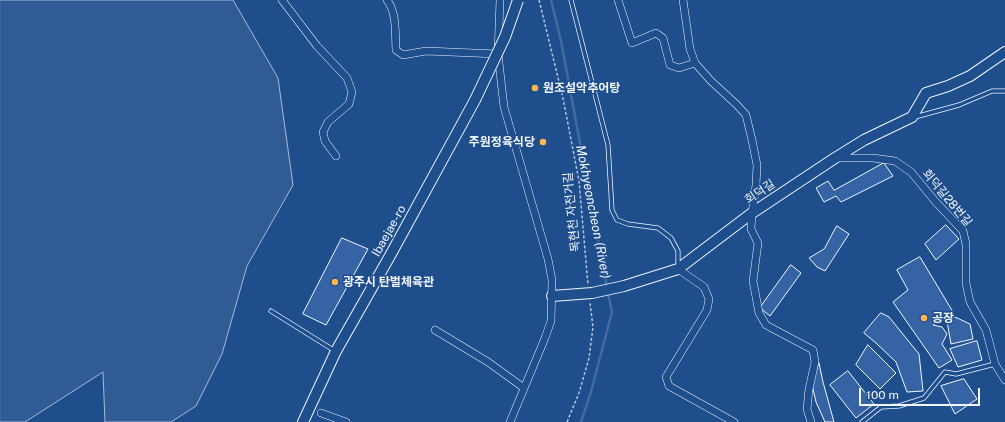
<!DOCTYPE html>
<html>
<head>
<meta charset="utf-8">
<style>
	body { margin:0 }
	#map { position:relative; width:1005px; height:422px; overflow:hidden; background:#1f4e8c; font-family:"Public Sans",sans-serif }
	canvas { display:block }
	.scale { position:absolute; left:859px; top:388px; width:121px; height:18px; box-sizing:border-box; border:2px solid #f2f6ff; border-top:0; padding-left:5px; font-size:12px; line-height:14px; white-space:nowrap; color:#f2f6ff; -webkit-text-stroke:3px #1f4e8c; paint-order:stroke }
</style>
</head>
<body>
<div id="map">
<canvas width="1005" height="422"></canvas>
<div class="scale">100 m</div>
</div>
<script>
const ctx = document.querySelector('canvas').getContext('2d');
ctx.lineJoin = 'round';
function fillPath(path, color) { ctx.fillStyle = color; ctx.fill(path, 'evenodd'); }
function trace(path, color, width, dash) { ctx.strokeStyle = color; ctx.lineWidth = width; ctx.lineCap = dash ? 'butt' : 'round'; ctx.setLineDash(dash || []); ctx.stroke(path); }
function drawText(font, color, halo, rows, align = 'center') {
  ctx.font = font + ' "Public Sans","Noto Sans KR",sans-serif'; ctx.lineWidth = 3; ctx.setLineDash([]); ctx.textBaseline = 'middle'; ctx.strokeStyle = halo; ctx.fillStyle = color; for (const [text, x, y, turn = 0] of rows) {
    ctx.save(); ctx.translate(x, y); ctx.rotate((+turn || 0) * Math.PI / 180); ctx.textAlign = isNaN(turn) ? turn : align; if (halo) ctx.strokeText(text, 0, 0); ctx.fillText(text, 0, 0); ctx.restore();
  }
}
const green = new Path2D(`
	M0,0H233L278,78L293,185L247,266L222,354L196,406L171,422H105L103,372L25,422H0Z`);
const stream = new Path2D(`
	M551,0L561,41L607,288
	M581,422L591,392L612,312L608,293`);
const building = new Path2D(`
	M884,163L893,176L841,202L836,196L824,202L816,188L828,181L834,190Z
	M946,225L959,239L936,260L925,244Z
	M837,226L849,234L825,271L817,267L809,258L824,249Z
	M342,238L368,249L326,325L303,314Z
	M920,257L953,312L933,325L942,327L947,334L942,344L952,360L939,368L893,302L908,290L897,270Z
	M791,265L801,273L770,316L760,308Z
	M881,313L889,317L919,354L923,391L907,392L896,362L876,343L864,333Z
	M955,317L970,324L973,339L951,344L947,321Z
	M977,341L982,360L958,367L950,349Z
	M868,345L896,373L880,389L856,365Z
	M819,363L823,382L834,422H825L816,402L812,385Z
	M848,371L874,404L856,418L830,385Z
	M964,379L977,399L955,414L941,386Z`);
const path = new Path2D(`
	M539,0L563,98L579,181L588,285
	M567,422L579,393L589,358L593,327L590,303`);
const lane = new Path2D(`
	M571,0L608,145L612,210L617,220L628,224L658,228L671,238L678,251V266
	M915,117L959,105L992,91H1005
	M271,311L335,351
	M862,422L881,407L899,406L924,398L945,372L956,374L995,364`);
const street = new Path2D(`
	M282,0L317,46L347,78L352,92L349,104L328,122L323,132L325,141L336,156
	M387,0C397,13 395,33 396,50L403,55L426,51L498,54
	M500,0L498,54L504,107L548,259L552,280L551,321L545,338L510,422
	M618,0L632,43L656,33L663,38L670,65L679,68L695,63
	M683,0L690,49L695,63L711,81L737,105L746,115L752,140L757,165L756,185L752,213L751,229L758,243L753,281L759,313L766,325L813,350L815,362L809,389L807,409L811,422
	M835,158H873L895,161L911,172L935,201L963,231L966,244V283L970,302L986,330L995,364L1005,380
	M678,269L704,287L709,299L707,310L666,377L669,386L734,422
	M435,330L488,362L524,388
	M321,413L346,422`);
const secondary = new Path2D(`
	M552,296L592,293L624,286L678,269L752,213L835,158L864,140L912,117L926,93L948,86L970,76L1005,52
	M303,422L336,351L391,254L475,100`);
const secondaryBridge = new Path2D(`
	M475,100L505,37L518,0`);
const markers = [
	[535,88,4,"#ffb74d"],
	[543,142,4,"#ffb74d"],
	[335,282,4,"#ffb74d"],
	[924,318,4,"#ffb74d"]
];
const poiNames = [
	["원조설악추어탕",543,88],
	["주원정육식당",535,142,"right"],
	["광주시 탄벌체육관",343,282],
	["공장",932,318]
];
const streetNames = [
	["회덕길",760,192,-34],
	["회덕길28번길",947,198,50],
	["목현천 자전거길",572,212,-96],
	["Ibaejae-ro",389,231,-61]
];
const waterNames = [
	["Mokhyeoncheon (River)",593,212,79]
];
fillPath(green, '#305b95');
trace(green, '#a8bbd7', 1);
trace(stream, '#446ba0', 2.5);
fillPath(building, '#3563a3');
trace(building, '#f2f6ff', 1);
trace(lane, '#f2f6ff', 5);
trace(street, '#f2f6ff', 8);
trace(secondary, '#f2f6ff', 12);
trace(path, '#b3c4dc', 1.5, [3, 2]);
trace(lane, '#1f4e8c', 3.5);
trace(street, '#1f4e8c', 7);
trace(secondary, '#1f4e8c', 10);
trace(secondaryBridge, '#f2f6ff', 12, []);
trace(secondaryBridge, '#1f4e8c', 10);
for (const [x, y, r, color] of markers) { const dot = new Path2D(); dot.arc(x, y, r, 0, 2 * Math.PI); ctx.fillStyle = color; ctx.fill(dot); trace(dot, '#1f4e8c', 1.5); }
drawText('bold 12px', '#f2f6ff', '#1f4e8c', poiNames, 'left');
drawText('12px', '#f2f6ff', '#1f4e8c', streetNames);
drawText('italic 13px', '#f2f6ff', '#1f4e8c', waterNames);
</script>
</body>
</html>
